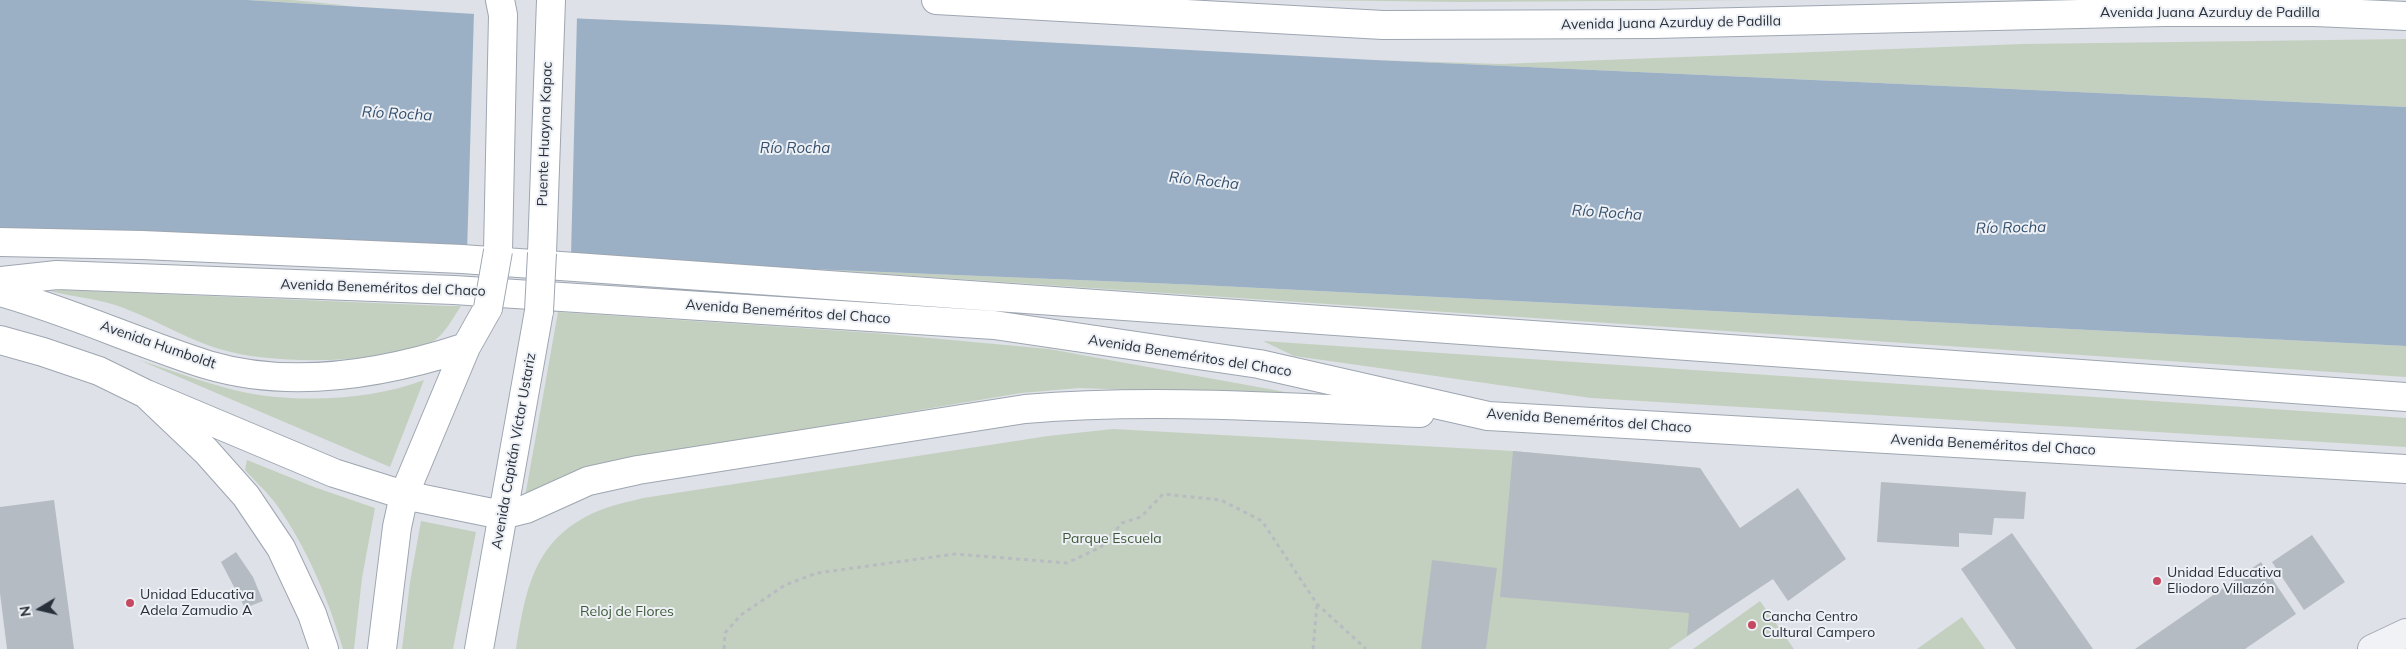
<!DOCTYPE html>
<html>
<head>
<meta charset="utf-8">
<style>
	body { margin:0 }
	#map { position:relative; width:2406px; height:649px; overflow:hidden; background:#dee1e7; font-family:Mulish,sans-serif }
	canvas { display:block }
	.north { position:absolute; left:15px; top:584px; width:50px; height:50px; -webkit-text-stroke:4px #edf0f4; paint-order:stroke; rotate:261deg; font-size:14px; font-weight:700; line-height:20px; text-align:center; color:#28303c }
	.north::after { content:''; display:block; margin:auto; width:18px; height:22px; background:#28303c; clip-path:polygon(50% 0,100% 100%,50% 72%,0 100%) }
</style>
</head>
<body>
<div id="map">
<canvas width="2406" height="649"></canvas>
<div class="north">N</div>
</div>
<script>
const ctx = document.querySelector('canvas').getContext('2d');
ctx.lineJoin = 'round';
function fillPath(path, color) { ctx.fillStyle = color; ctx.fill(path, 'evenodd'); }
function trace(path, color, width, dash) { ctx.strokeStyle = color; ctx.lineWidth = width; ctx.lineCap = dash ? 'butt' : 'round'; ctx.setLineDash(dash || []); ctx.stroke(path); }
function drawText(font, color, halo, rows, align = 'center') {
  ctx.font = font + ' Mulish,sans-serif'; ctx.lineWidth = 4; ctx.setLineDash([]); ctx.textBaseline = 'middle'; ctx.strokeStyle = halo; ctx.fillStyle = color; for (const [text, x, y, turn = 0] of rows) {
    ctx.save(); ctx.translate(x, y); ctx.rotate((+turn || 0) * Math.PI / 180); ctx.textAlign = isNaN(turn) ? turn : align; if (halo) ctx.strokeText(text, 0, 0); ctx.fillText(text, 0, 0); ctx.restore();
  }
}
const green = new Path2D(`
	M247,0H292L352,6Z
	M1311,0H1765L1459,2Z
	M2406,39V107L1374,60L1500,64L2022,44Z
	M810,269L1200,285L2406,346V377Z
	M63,290L448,306H461C454,316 444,336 433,341C386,364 277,365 227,351C191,342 161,322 126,309C102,299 74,297 49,291Z
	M558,312L875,333L1049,349L1313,397L1079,388L1021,393L599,464L563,476L525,497Z
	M1263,341L2406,418V447L1591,398L1294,356Z
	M139,360C170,370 202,382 234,390C290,404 370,401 424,380L390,467Z
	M1113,429L1513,451L1700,468L1772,578L1669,649H516C526,588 534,538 598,511C612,505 628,502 643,498L1048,436Z
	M247,460L314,487L375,508L362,578L354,649H343C328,598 307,548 276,504C267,492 255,481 245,470Z
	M421,521L476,532L453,649H402L410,582Z
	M1760,601L1794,649H1693Z
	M1962,617L1985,649H1917Z`);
const water = new Path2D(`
	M0,0H247L475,14L728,25L1374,60L2406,107V346L1200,285L810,269L571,254L0,228Z`);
const pier = new Path2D(`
	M474,12L577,16L571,256L467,253Z`);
const building = new Path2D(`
	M1513,451L1700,468L1740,528L1798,488L1846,559L1788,601L1773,579L1687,636L1689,613L1500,597Z
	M1881,482L2026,492L2024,519L1994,518L1992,535L1959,533V547L1877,542Z
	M54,500L74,649H7L0,593V507Z
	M2012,533L2093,649H2016L1961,569Z
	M2312,535L2345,582L2304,610L2272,562Z
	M236,552L253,577L263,601L245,608L221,562Z
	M1432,560L1497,568L1486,649H1421Z
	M2261,562L2296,614L2245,649H2135Z`);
const path = new Path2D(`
	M724,649L725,633L741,615L785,585L817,573L955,554L1067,563L1101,547L1122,523L1141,517L1163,494L1221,500L1262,521L1317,604L1366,649
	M1313,649L1317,604`);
const tertiary = new Path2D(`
	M2372,649L2406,633`);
const primary = new Path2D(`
	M936,0L1383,25L1654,24L2165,12H2315L2406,16
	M0,242L142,245L462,259L2406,397
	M498,251L503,15L500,0
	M542,253L551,0
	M0,281L57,275L454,290L994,325L1259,364L1488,416L2406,469
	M0,292C71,312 138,343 208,365C293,390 384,374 466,347
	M0,340L43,352L99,371L146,394L206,451L246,496L281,548L312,614L324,649
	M146,394L334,473L404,495L502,515L526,509L588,481L638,470L1025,409C1157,398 1288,408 1420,413
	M382,649L397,527L404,495L466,347L488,308
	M479,649L539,311`);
const primaryBridge = new Path2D(`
	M488,308L498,251
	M539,311L542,253`);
const markers = [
	[2157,581,5,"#c54960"],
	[130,603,5,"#c54960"],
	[1752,625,5,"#c54960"]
];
const streetNames = [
	["Avenida Juana Azurduy de Padilla",2210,13],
	["Avenida Juana Azurduy de Padilla",1671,23,-1],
	["Puente Huayna Kapac",545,134,-88],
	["Avenida Beneméritos del Chaco",383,288,2],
	["Avenida Beneméritos del Chaco",788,312,4],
	["Avenida Humboldt",158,345,19],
	["Avenida Beneméritos del Chaco",1190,356,9],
	["Avenida Beneméritos del Chaco",1589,421,4],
	["Avenida Beneméritos del Chaco",1993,445,3],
	["Avenida Capitán Víctor Ustariz",514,451,-80]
];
const parkNames = [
	["Parque Escuela",1112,539],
	["Reloj de Flores",627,612]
];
const poiNames = [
	["Unidad Educativa",2167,573],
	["Eliodoro Villazón",2167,589],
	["Unidad Educativa",140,595],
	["Adela Zamudio A",140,611],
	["Cancha Centro",1762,617],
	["Cultural Campero",1762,633]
];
const waterNames = [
	["Río Rocha",397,114,3],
	["Río Rocha",795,148],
	["Río Rocha",1204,181,6],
	["Río Rocha",1607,213,4],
	["Río Rocha",2011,228,-1]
];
fillPath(green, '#c4d0bf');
fillPath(water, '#9bb0c5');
fillPath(pier, '#dee1e7');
fillPath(building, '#b5bbc3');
trace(tertiary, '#a4a8b0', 30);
trace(primary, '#9ea6b1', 30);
trace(path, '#b8bcc1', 3, [4, 4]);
trace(tertiary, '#f0f2f5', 28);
trace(primary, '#fff', 28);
trace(primaryBridge, '#9ea6b1', 30, []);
trace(primaryBridge, '#fff', 28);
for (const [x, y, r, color] of markers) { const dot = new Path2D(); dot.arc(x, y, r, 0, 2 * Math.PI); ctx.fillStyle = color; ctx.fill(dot); trace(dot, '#edf0f4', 2); }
drawText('14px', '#28303c', '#edf0f4', streetNames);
drawText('14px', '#3d5736', '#edf0f4', parkNames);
drawText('14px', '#28303c', '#edf0f4', poiNames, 'left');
drawText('italic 15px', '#35506d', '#edf0f4', waterNames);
</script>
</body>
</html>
